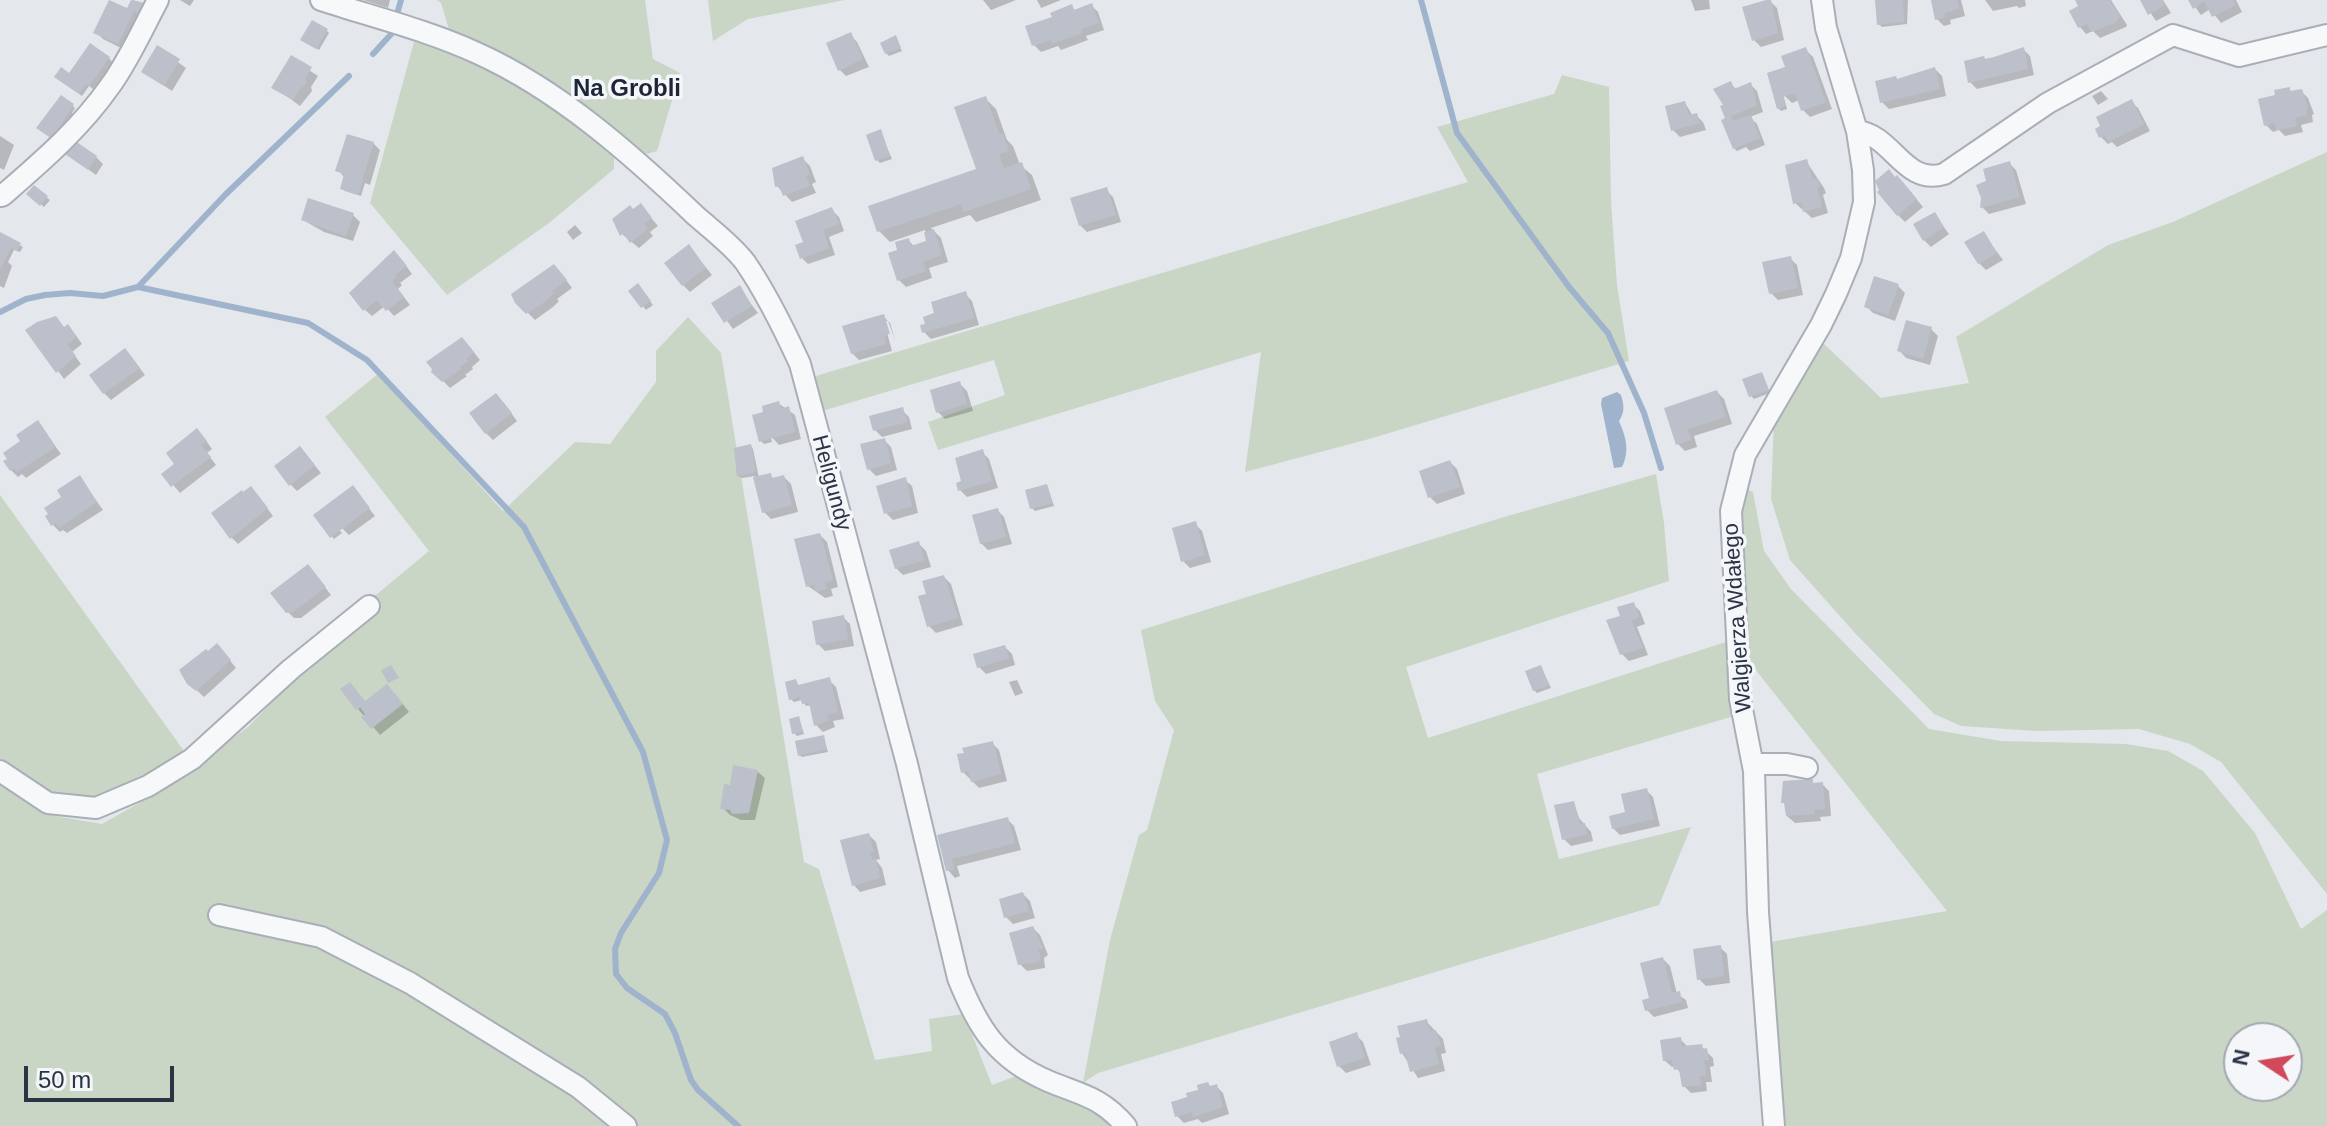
<!DOCTYPE html>
<html>
<head>
<meta charset="utf-8">
<style>
	body { margin:0 }
	#map { position:relative; width:2327px; height:1126px; overflow:hidden; background:#e4e7ec; font-family:Arial,sans-serif }
	canvas { display:block }
	.north { position:absolute; left:2223px; top:1022px; width:80px; height:80px; box-sizing:border-box; background:#f4f6f9; border:2px solid #a4a8b1; border-radius:50%; rotate:282deg; font-size:22px; font-weight:700; line-height:32px; text-align:center; color:#2b3445 }
	.north::after { content:''; display:block; margin:auto; width:28px; height:36px; background:#d1495b; clip-path:polygon(50% 0,100% 100%,50% 72%,0 100%) }
	.scale { position:absolute; left:24px; top:1066px; width:150px; height:36px; box-sizing:border-box; border:4px solid #2b3445; border-top:0; padding-left:10px; font-size:24px; line-height:28px; white-space:nowrap; color:#2b3445; -webkit-text-stroke:6px #f4f6f9; paint-order:stroke }
</style>
</head>
<body>
<div id="map">
<canvas width="2327" height="1126"></canvas>
<div class="north">N</div>
<div class="scale">50 m</div>
</div>
<script>
const ctx = document.querySelector('canvas').getContext('2d');
ctx.lineJoin = 'round';
function fillPath(path, color) { ctx.fillStyle = color; ctx.fill(path, 'evenodd'); }
function trace(path, color, width, dash) { ctx.strokeStyle = color; ctx.lineWidth = width; ctx.lineCap = dash ? 'butt' : 'round'; ctx.setLineDash(dash || []); ctx.stroke(path); }
function drawText(font, color, halo, rows, align = 'center') {
  ctx.font = font + ' Arial,sans-serif'; ctx.lineWidth = 7; ctx.setLineDash([]); ctx.textBaseline = 'middle'; ctx.strokeStyle = halo; ctx.fillStyle = color; for (const [text, x, y, turn = 0] of rows) {
    ctx.save(); ctx.translate(x, y); ctx.rotate((+turn || 0) * Math.PI / 180); ctx.textAlign = isNaN(turn) ? turn : align; if (halo) ctx.strokeText(text, 0, 0); ctx.fillText(text, 0, 0); ctx.restore();
  }
}
const green = new Path2D(`
	M437,0H645L653,59L680,73L657,151L643,155L450,33L441,3Z
	M708,0H845L748,19L713,41Z
	M414,42L431,44L516,77L614,154V169L549,223L447,295L370,203Z
	M1562,75L1609,87L1611,202L1617,285L1629,361L1369,439L1245,472L1261,352L938,450L928,422L1005,395L994,360L822,411L809,378L1468,182L1437,127L1554,94Z
	M2327,152V894L2221,762L2190,744L2139,729L2037,731L1961,726L1934,714L1854,632L1790,560L1771,499L1774,418L1823,343L1881,398L1969,383L1956,337L2108,245L2173,222Z
	M688,317L721,353L804,862L819,869L875,1060L932,1051L929,1019L964,1014L992,1085L1016,1076L1066,1095L1115,1126H0V783L55,816L102,824L155,794L248,727L371,599L429,551L325,417L378,374L503,511L575,442L610,444L656,382V351Z
	M1656,474L1664,523L1669,581L1406,667L1428,738L1729,641L1734,716L1537,774L1559,859L1691,827L1659,905L1098,1073L1083,1083L1110,940L1139,835L1147,830L1174,730L1155,701L1141,630L1504,517Z
	M1742,487L1753,492L1764,551L1791,589L1929,729L2001,741L2126,744L2168,751L2203,771L2255,833L2301,929L2327,910V1126H1779L1765,943L1947,911L1747,659L1740,539ZM2239,1038H2287V1086H2239Z
	M0,495L184,751L141,781L97,801L52,797L0,759Z`);
const water = new Path2D(`
	M1617,392L1621,395C1624,405 1625,412 1619,421C1626,437 1630,451 1622,467L1614,468L1601,404L1602,398Z`);
const shadow = new Path2D(`
	M133,0L143,4L151,11L125,50L103,39L96,32L128,11Z
	M180,0H194L190,6Z
	M363,0H390L388,8Z
	M983,0H1016L991,10Z
	M1037,0H1061L1041,8Z
	M1691,0H1709L1710,9L1695,11Z
	M1877,0H1908L1907,24L1882,27L1879,24Z
	M1933,0H1961L1965,16L1950,20L1951,24L1944,26L1937,19Z
	M1985,0H2025L2026,6L2019,8L2017,6L1993,11Z
	M2077,0H2111L2127,25L2126,27L2100,38L2093,31L2086,34L2080,27V7Z
	M2142,0H2163L2171,13L2156,21Z
	M2190,0H2236L2242,12L2221,23L2210,9L2201,15Z
	M1770,1L1777,8L1784,40L1761,47L1754,40Z
	M1091,5L1098,12L1104,30L1086,36L1088,40L1061,50L1058,46L1041,52L1034,45L1054,19L1072,7L1076,11Z
	M326,30L329,33L319,50L305,42Z
	M850,35L857,42L869,67L846,76L839,69Z
	M895,38L902,51L889,56L886,53Z
	M158,48L186,68L172,91L144,72Z
	M2023,49L2030,56L2034,75L1977,89L1970,82L1986,60Z
	M1806,50L1813,57L1832,109L1810,117L1803,110L1799,100L1792,103L1783,94L1787,109L1781,111L1778,108L1788,68Z
	M109,58L115,65L97,92L89,86L82,96L59,80Z
	M291,58L318,76L311,87L312,91L300,106L274,87Z
	M1935,69L1942,76L1946,96L1889,109L1882,102L1906,79Z
	M1731,84L1737,90L1750,84L1757,91L1763,112L1750,117L1757,124L1765,145L1750,151L1746,147L1737,151L1734,148L1729,119Z
	M2289,89L2293,93L2301,91L2308,98L2314,114L2312,115L2313,122L2301,125L2303,132L2285,136L2279,130L2273,132L2266,125Z
	M2101,91L2108,99L2098,105L2092,96Z
	M985,98L996,109L1007,140L1013,146L1020,165L1032,175L1041,200L976,222L970,215L931,228L941,238L948,262L929,268L932,278L906,287L899,280L900,251L908,240L915,247L929,242L925,230L890,242L879,231L978,170Z
	M2131,102L2138,108L2150,131L2117,147L2112,142L2108,144L2101,137L2103,126Z
	M1685,103L1693,116L1696,115L1703,122L1706,130L1680,137L1673,130Z
	M72,105L75,108L72,113L76,118L59,144L39,128Z
	M880,132L892,159L880,163L877,160Z
	M0,136L14,145L4,170L0,168Z
	M373,143L380,150L370,185L365,183L361,196L345,191L342,188L345,178L338,170Z
	M67,154L96,157L103,164L96,175Z
	M803,159L810,166L816,182L812,184L816,193L792,202L777,186L774,169Z
	M1806,161L1824,188L1826,193L1823,195L1828,213L1812,218L1795,203Z
	M2009,163L2016,170L2026,204L1989,214L1982,207L1983,198L1989,183Z
	M1904,184L1923,207L1905,222L1898,215Z
	M34,188L50,200L44,207L29,194Z
	M1106,190L1113,197L1121,222L1087,232L1080,225Z
	M832,210L839,217L844,231L829,237L835,255L808,264L801,257L806,243Z
	M633,212L647,213L658,226L650,232L653,236L639,248L622,234L615,220Z
	M1934,214L1949,234L1931,247L1924,240Z
	M353,215L360,222L353,241L324,232L303,220Z
	M575,225L582,233L573,240L567,232Z
	M1983,233L2003,260L1986,270L1979,263Z
	M0,234L23,247L20,252L14,250L8,262L12,266L4,288L0,286Z
	M695,254L712,275L690,292L683,285Z
	M1790,258L1797,265L1803,295L1778,300L1771,293Z
	M401,259L412,274L400,283L402,285L398,289L410,305L394,316L385,306L372,316L365,310Z
	M561,273L572,288L557,299L559,301L553,307L535,320L517,302Z
	M1898,286L1905,293L1895,321L1873,313L1866,306Z
	M739,288L758,313L733,329L714,303Z
	M641,289L653,305L646,310L631,291Z
	M965,294L972,301L979,325L931,339L924,332L937,314Z
	M883,316L890,323L895,340L888,321H884L892,351L859,360L852,353Z
	M65,329L75,334L82,344L72,352L81,364L64,379L28,330Z
	M1931,329L1938,336L1930,365L1906,358L1899,350Z
	M469,346L480,360L472,367L473,369L465,375L467,376L450,388L433,371Z
	M132,358L145,375L111,400L104,393Z
	M1762,374L1770,393L1754,399L1751,396Z
	M960,384L967,391L973,411L945,419L938,412Z
	M1717,392L1724,399L1732,424L1694,436L1697,447L1685,451L1678,444L1666,409Z
	M503,402L517,421L493,440L486,433Z
	M778,403L795,415L801,439L779,445L770,435L772,442L764,444L761,441Z
	M902,410L909,417L912,429L882,437L875,430Z
	M38,423L61,454L26,478L22,474L18,477L11,470L23,442Z
	M204,438L212,449L207,453L216,465L180,493L164,474Z
	M884,440L891,447L897,470L876,476L869,469Z
	M751,446L753,449L759,478L770,475L774,479L784,477L791,484L798,512L771,519L764,512L755,476L742,478L739,476Z
	M982,452L989,459L998,488L967,497L960,490Z
	M307,456L321,473L297,491L290,484Z
	M1450,462L1457,469L1465,494L1437,504L1430,497Z
	M80,478L103,510L67,533L63,530L60,532L53,525L64,497Z
	M905,480L912,486L918,513L893,520L886,513L879,487Z
	M1047,486L1054,506L1035,511L1032,508Z
	M353,488L375,516L349,535L335,521L333,524L342,533L334,539L316,515Z
	M258,496L273,516L238,544L231,537Z
	M997,510L1004,517L1012,544L988,550L981,543Z
	M1195,524L1202,531L1211,562L1190,568L1183,561Z
	M820,535L827,542L838,587L831,589L833,596L825,598L808,586Z
	M919,544L926,551L931,567L903,575L896,568Z
	M315,574L331,595L301,618H294L286,610Z
	M944,577L951,584L963,625L936,633L929,626L928,595Z
	M1633,604L1640,611L1645,624L1637,627L1648,655L1629,661L1622,654V617Z
	M843,617L850,624L854,646L825,651L818,644Z
	M1005,647L1012,654L1015,665L986,674L979,667Z
	M224,653L236,668L204,697L189,683Z
	M1541,667L1551,688L1537,693L1534,690Z
	M829,680L836,687L844,719L833,721L835,727L823,732L816,725L811,705L806,706L802,700L794,702L791,699L796,681L799,687Z
	M1017,680L1023,693L1015,696L1009,682Z
	M394,693L409,712L380,735L358,709L365,703Z
	M799,718L804,734L797,736L794,733Z
	M823,737L828,752L802,757L799,755Z
	M992,743L999,750L1007,781L979,788L963,772Z
	M758,772L765,778L755,820H741L730,815L723,808L732,788Z
	M1812,781L1815,785L1822,784L1829,791L1831,816L1820,817L1821,821L1795,823L1787,816Z
	M1646,790L1653,797L1660,826L1620,835L1613,828Z
	M1574,803L1579,818L1591,832L1593,841L1571,846L1564,839Z
	M1007,819L1014,826L1021,850L957,866L960,876L955,878L948,870L940,836Z
	M869,835L876,842L880,859L876,860L882,868L886,885L860,892L853,884Z
	M1023,894L1030,901L1035,918L1013,924L1006,917Z
	M1033,928L1040,935L1048,955L1044,958L1045,968L1027,971L1020,964Z
	M1720,947L1727,954L1730,983L1706,986L1699,979Z
	M1663,959L1670,966L1677,994L1686,1000L1688,1008L1654,1017L1647,1010Z
	M1426,1021L1443,1039L1446,1053L1441,1054L1445,1071L1418,1078L1402,1053V1038Z
	M1356,1035L1363,1042L1371,1065L1346,1073L1339,1066Z
	M1680,1039L1687,1046H1701L1713,1058L1714,1066L1710,1067L1712,1082H1706L1707,1091L1691,1093L1684,1086L1682,1075L1675,1066L1672,1067L1664,1060Z
	M1216,1086L1223,1093L1229,1114L1202,1123L1198,1119L1184,1123L1177,1116Z`);
const stream = new Path2D(`
	M1421,0L1457,133L1569,287L1608,333L1644,413L1661,468
	M396,18L401,0
	M373,54L393,32
	M138,287L225,195L349,76
	M0,312L26,299L45,295L70,293L103,296L138,287L308,323L367,360L524,527L643,752L667,840L659,873L621,933L615,949L616,974L627,988L665,1014L675,1033L691,1080L698,1090L738,1126`);
const building = new Path2D(`
	M109,0L127,8L131,0L145,3L142,15L134,11L118,44L93,33Z
	M1766,0H1771L1778,33L1752,41L1742,7Z
	M1875,0H1902L1905,22L1877,25Z
	M1931,0H1957L1959,9L1944,13L1946,17L1935,20Z
	M2075,0H2109L2121,16L2115,23L2091,32L2087,24L2078,28L2069,11L2078,6Z
	M2140,0H2162L2165,5L2148,15Z
	M2188,0H2234L2236,5L2212,17L2204,1L2193,9Z
	M1092,3L1099,23L1081,29L1082,33L1052,44L1051,40L1032,46L1025,26L1052,17L1050,13L1072,4L1074,10Z
	M312,20L328,29L316,49L300,40Z
	M851,32L863,59L838,71L826,43Z
	M896,35L901,48L885,54L880,43Z
	M90,43L110,57L89,86L86,84L79,94L54,77L61,67L69,73Z
	M157,45L180,59L164,86L141,72Z
	M1806,47L1826,102L1801,111L1795,93L1783,97L1786,106L1777,109L1767,73L1785,67L1781,56Z
	M2024,47L2028,69L1968,83L1964,61L1984,56L1985,59L1994,57Z
	M291,55L312,67L305,79L307,83L300,89L293,100L271,88Z
	M1935,67L1940,89L1880,103L1875,81L1896,76L1897,79Z
	M1731,81L1734,89L1751,82L1757,105L1731,116L1733,121L1751,115L1760,138L1733,149L1721,120L1725,118L1720,106L1723,105L1713,89Z
	M2290,87V91L2302,89L2308,107L2306,108L2307,115L2295,118L2297,126L2276,130L2275,123L2264,126L2258,99L2275,95L2274,90Z
	M61,95L74,104L52,139L36,128Z
	M986,96L999,134L1003,133L1009,151L999,154L1004,168L1022,162L1031,189L964,212L961,204L877,232L868,206L976,169L954,107Z
	M2132,99L2144,124L2109,142L2105,135L2099,138L2095,129L2100,126L2096,117Z
	M1685,101L1689,115L1697,113L1700,123L1671,131L1665,106Z
	M881,129L890,156L875,161L866,135Z
	M347,134L374,142L358,195L340,189L344,174L335,171Z
	M74,140L97,156L88,170L65,154Z
	M803,156L810,175L806,176L810,186L783,196L779,186L775,187L772,168Z
	M1807,159L1813,180L1817,178L1820,186L1817,188L1822,207L1803,212L1801,202L1793,204L1785,165Z
	M2010,161L2020,197L1980,208L1981,198L1976,185L1986,181L1983,169Z
	M1889,169L1895,177L1897,175L1917,199L1897,216L1877,192L1879,190L1875,181Z
	M34,185L48,196L40,206L26,194Z
	M1107,187L1116,215L1079,226L1070,198Z
	M308,198L354,213L346,236L301,220Z
	M641,203L652,218L644,224L648,229L630,243L623,233L620,236L612,219L630,205L633,209Z
	M832,207L839,224L823,230L829,248L800,259L795,245L803,242L795,221Z
	M1935,212L1944,227L1923,241L1913,224Z
	M934,229L942,255L923,262L926,271L897,281L888,253L897,250L895,242L909,238L911,246L926,241L924,232Z
	M1984,231L1997,253L1978,264L1964,242Z
	M0,232L21,243L17,251L11,248L0,270Z
	M689,244L706,268L682,286L664,263Z
	M394,250L407,266L395,275L397,277L392,281L404,297L386,311L377,300L363,311L349,293Z
	M1791,256L1798,288L1769,294L1762,262Z
	M554,264L567,280L552,291L554,293L546,301L526,314L515,303L511,294Z
	M1874,276L1899,284L1888,315L1864,307Z
	M638,283L651,301L641,308L628,291Z
	M740,285L752,306L724,323L711,303Z
	M966,291L974,318L922,333L920,325L925,324L923,317L934,313L931,302Z
	M884,314L890,334L884,335L886,344L851,354L842,326Z
	M56,316L64,327L68,324L77,337L67,344L76,356L56,373L25,330L37,322Z
	M1906,320L1932,327L1923,359L1897,351Z
	M462,337L474,352L466,359L468,361L460,367L461,369L442,382L431,372L432,369L426,362Z
	M125,348L140,368L103,394L89,375Z
	M1762,372L1769,390L1749,397L1742,379Z
	M960,381L967,404L936,413L930,390Z
	M1717,390L1726,417L1688,429L1691,440L1676,445L1664,408Z
	M496,393L512,413L485,434L469,413Z
	M779,401L781,409L789,406L795,432L759,442L752,415L763,412L762,406Z
	M903,407L907,422L873,431L869,416Z
	M38,420L56,447L17,472L14,468L10,471L3,461L7,459L3,453L20,441L16,435Z
	M197,428L207,441L201,445L211,457L171,487L161,474L174,464L166,453Z
	M885,438L891,463L867,470L860,444Z
	M751,444L756,472L737,477L734,448Z
	M300,446L315,465L289,486L274,466Z
	M983,449L992,481L958,491L956,483L961,481L955,458Z
	M1450,460L1460,487L1428,498L1419,471Z
	M771,473L772,478L784,475L792,505L762,513L753,477Z
	M80,475L97,502L59,528L56,523L51,526L45,516L48,514L44,508L61,497L57,490Z
	M906,477L912,506L884,514L876,486Z
	M1047,484L1053,503L1030,509L1025,490Z
	M353,485L370,508L330,538L313,515Z
	M251,486L268,508L230,539L211,513L242,490L243,492Z
	M998,508L1006,537L980,544L972,515Z
	M1196,521L1205,555L1181,562L1172,528Z
	M820,533L833,580L825,582L827,589L816,592L814,585L806,587L794,539Z
	M919,541L925,560L895,569L889,550Z
	M308,564L326,587L293,612L286,613L270,593Z
	M944,575L958,618L927,627L918,596L926,594L922,581Z
	M1634,602L1639,617L1631,620L1643,648L1620,655L1606,620L1620,616L1617,607Z
	M844,615L848,639L816,645L812,621Z
	M217,643L231,660L196,691L187,684L179,670L206,649L208,651Z
	M1005,645L1009,658L977,668L973,654Z
	M391,665L399,678L388,683L381,670Z
	M1541,665L1549,685L1533,691L1525,671Z
	M830,677L838,712L827,715L829,720L814,726L809,703L802,704L800,697L789,700L785,682L796,679L798,685Z
	M350,682L365,701L387,684L403,704L371,729L361,717L365,714L360,707L356,710L340,689Z
	M799,716L803,732L792,734L789,719Z
	M824,735L827,749L798,756L795,741Z
	M993,741L1001,774L971,782L968,771L961,773L957,754L964,753L962,748Z
	M733,765L758,770L749,813L732,814L730,810L720,809L724,784L730,785Z
	M1813,779V783L1823,782L1825,809L1814,810L1815,814L1786,816L1784,803H1781L1783,781Z
	M1647,788L1654,819L1612,829L1609,816L1625,812L1621,794Z
	M1574,801L1580,824L1585,823L1587,834L1562,840L1554,805Z
	M1008,817L1015,843L952,859L954,870L946,871L937,835Z
	M869,833L874,852L870,853L872,860L876,859L880,878L852,886L840,840Z
	M1023,892L1029,911L1004,918L999,899Z
	M1033,926L1043,948L1038,950L1041,958L1038,962L1018,965L1009,933Z
	M1721,945L1724,976L1697,980L1693,949Z
	M1663,957L1672,993L1680,991L1682,1002L1645,1011L1642,1000L1649,998L1640,963Z
	M1427,1019L1430,1031L1436,1030L1441,1046L1435,1048L1439,1064L1410,1072L1405,1053L1400,1054L1396,1038L1400,1037L1397,1026Z
	M1357,1032L1365,1058L1337,1067L1329,1042Z
	M1681,1037L1682,1046L1702,1044L1703,1049L1707,1048L1709,1060H1704L1706,1075L1700,1076L1701,1085L1682,1087L1679,1069L1674,1070L1672,1060L1663,1061L1660,1040Z
	M1208,1082L1210,1086L1217,1084L1223,1107L1193,1117L1192,1112L1175,1117L1171,1102L1187,1097L1186,1093L1198,1090L1197,1085Z`);
const minor = new Path2D(`
	M321,0C373,17 427,30 477,53C559,90 631,154 696,216C712,230 732,245 745,262C767,294 784,329 800,364L907,764L958,978C978,1028 997,1059 1048,1081C1081,1095 1100,1096 1126,1126
	M1857,131C1893,135 1904,186 1944,174L2048,103L2173,35L2239,56L2327,35
	M0,196H2C41,162 80,129 110,86C129,60 143,28 158,0
	M1753,764H1787L1807,768
	M0,771L48,803L96,808L148,786L192,759L291,669L369,606
	M219,915L321,937L410,983L578,1087L626,1126
	M1774,1126L1758,912L1754,771L1740,699L1731,511L1745,455L1821,325L1836,294L1851,258L1864,202L1863,170L1857,131L1826,28L1822,0`);
const streetNames = [
	["Heligundy",831,483,75],
	["Walgierza Wdałego",1738,618,-94]
];
const neighbourhoodNames = [
	["Na Grobli",627,89]
];
fillPath(green, '#c9d6c5');
fillPath(water, '#9fb4cc');
fillPath(shadow, '#0003');
trace(stream, '#9fb4cc', 6);
fillPath(building, '#bbc0ca');
trace(minor, '#a9aeb7', 24);
trace(minor, '#f7f8fa', 20);
drawText('22px', '#2b3445', '#f4f6f9', streetNames);
drawText('bold 24px', '#1d2536', '#f4f6f9', neighbourhoodNames);
</script>
</body>
</html>
